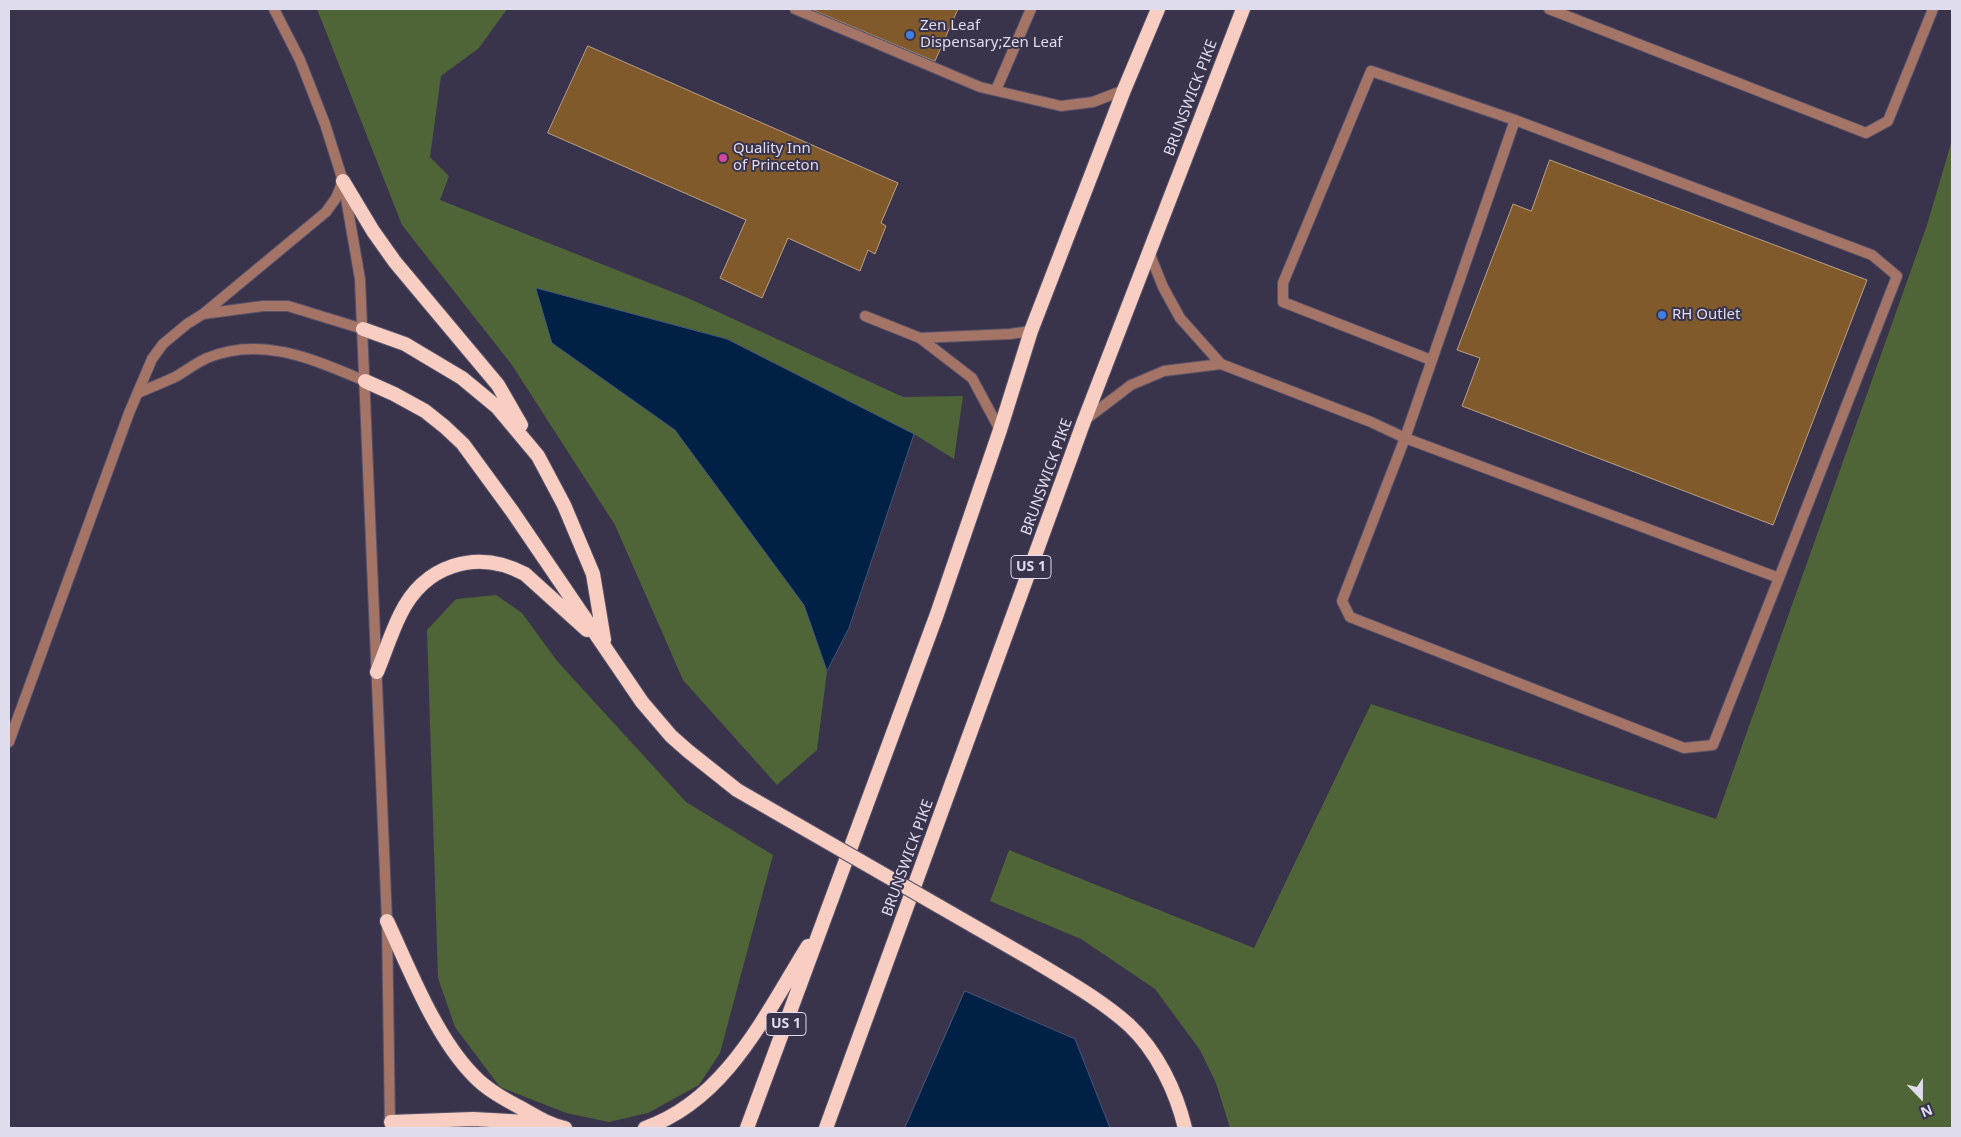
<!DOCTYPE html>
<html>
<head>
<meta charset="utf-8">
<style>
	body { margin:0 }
	#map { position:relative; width:1961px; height:1137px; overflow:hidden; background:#39334c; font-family:"Noto Sans",sans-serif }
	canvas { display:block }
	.frame { position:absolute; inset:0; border:10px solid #dfdced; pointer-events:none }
	.north { position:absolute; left:1896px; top:1072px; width:50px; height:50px; -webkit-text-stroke:4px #39334c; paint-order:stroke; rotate:158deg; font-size:14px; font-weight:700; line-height:20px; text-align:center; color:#dfdced }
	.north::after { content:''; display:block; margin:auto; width:18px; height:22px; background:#dfdced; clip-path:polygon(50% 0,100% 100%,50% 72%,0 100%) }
</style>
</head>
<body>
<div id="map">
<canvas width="1961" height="1137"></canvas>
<div class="frame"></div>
<div class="north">N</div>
</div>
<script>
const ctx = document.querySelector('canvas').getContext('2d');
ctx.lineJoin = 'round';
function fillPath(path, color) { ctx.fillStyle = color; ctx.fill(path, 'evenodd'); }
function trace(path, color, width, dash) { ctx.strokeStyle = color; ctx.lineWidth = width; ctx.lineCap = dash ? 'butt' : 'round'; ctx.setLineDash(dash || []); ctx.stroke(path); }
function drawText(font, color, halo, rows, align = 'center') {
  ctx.font = font + ' "Noto Sans",sans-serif'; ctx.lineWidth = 4; ctx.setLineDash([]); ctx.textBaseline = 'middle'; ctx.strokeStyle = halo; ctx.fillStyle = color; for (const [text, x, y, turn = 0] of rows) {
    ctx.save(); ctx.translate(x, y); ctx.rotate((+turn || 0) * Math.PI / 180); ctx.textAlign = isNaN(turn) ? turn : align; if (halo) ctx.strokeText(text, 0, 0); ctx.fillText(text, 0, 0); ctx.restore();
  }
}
const green = new Path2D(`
	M317,9H507L479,48L441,76L430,157L449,176L440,200L690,299L903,397L963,396L954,459L914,434L552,343L675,430L804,605L827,671L817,750L777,785L683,680L615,525L512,365L402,225Z
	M1952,140V1128H1230L1216,1083L1200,1050L1155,989L1081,939L990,901L1009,850L1254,948L1371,704L1716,819L1927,225Z
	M496,595L522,613L557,661L686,802L773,855L720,1053L699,1085L648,1113L609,1122L566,1113L500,1087L455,1027L438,978L427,630L456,599Z`);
const water = new Path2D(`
	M536,288L727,339L914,434L849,628L827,671L804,605L675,430L552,343Z
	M965,991L1075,1039L1110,1128H905Z`);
const building = new Path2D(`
	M811,9H958L935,61Z
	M588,46L898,183L881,223L886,226L875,254L868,250L860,271L788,238L762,298L720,278L746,220L548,133Z
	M1550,160L1867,280L1773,525L1462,406L1480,358L1457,350L1513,204L1531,211Z`);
const service = new Path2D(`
	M795,9L980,87L1061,106L1093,102L1124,90
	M1549,9L1866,133L1888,121L1933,9
	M996,90L1031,9
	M1515,120L1872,255L1897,276L1779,578
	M1149,252L1163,287L1180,318L1221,364
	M203,314L263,306H288L363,329
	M865,316L920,338L972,378L1000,430
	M920,338L1010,334L1031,331
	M138,393C151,387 165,382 177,376C187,370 196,363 207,358C261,335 315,360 365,381
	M1085,420L1131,385L1164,371L1221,364L1371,422L1405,438L1779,578L1713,745L1684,748L1350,617L1342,601L1405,438L1515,120L1371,71L1283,283V302L1431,360
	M9,742L129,413L152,359L163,344L187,324L203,314L326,212L336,198L343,181`);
const minor = new Path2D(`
	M274,9L300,60L325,124L343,181L360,279L387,921L390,1127`);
const trunk = new Path2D(`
	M343,181L373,231L395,262L498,385L521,425
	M363,329L405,344L462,378L497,407L538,456L564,505L593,574L604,640
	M365,381L394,394L425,411L445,427L463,444L512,511L642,702L671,736L688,751L737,790
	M377,672C385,653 391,633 400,615C424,565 476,548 525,574L587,630
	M387,921C410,970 435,1036 473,1075C487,1090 506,1100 523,1109C537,1117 550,1125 565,1128
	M1036,962C1067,981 1101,1000 1129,1025C1157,1051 1176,1091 1185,1128
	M391,1122L473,1119L545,1123
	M645,1128C726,1100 765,1015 808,946
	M747,1128L937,614L1000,430L1031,331L1124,90L1158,9
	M826,1128L1084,421L1243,9`);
const trunkBridge = new Path2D(`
	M737,790L1036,962`);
const markers = [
	[910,35,5,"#3f7fe0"],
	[723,158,5,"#d1479c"],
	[1662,315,5,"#3f7fe0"]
];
const shields = [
	[1031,567,40],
	[786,1024,40]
];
const shieldNames = [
	["US 1",1031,567],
	["US 1",786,1024]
];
const poiNames = [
	["Zen Leaf",920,26],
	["Dispensary;Zen Leaf",920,43],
	["Quality Inn",733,149],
	["of Princeton",733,166],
	["RH Outlet",1672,315]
];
const streetNames = [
	["BRUNSWICK PIKE",1191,98,-69],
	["BRUNSWICK PIKE",1047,477,-70],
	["BRUNSWICK PIKE",908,858,-70]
];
fillPath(green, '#4f6537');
fillPath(water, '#002045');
trace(water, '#435877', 1);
fillPath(building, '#805a2b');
trace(building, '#b8a087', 1);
trace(service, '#575169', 12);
trace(minor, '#575169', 12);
trace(trunk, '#575169', 16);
trace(service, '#a47567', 10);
trace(minor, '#a47567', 10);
trace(trunk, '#f8cec2', 14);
trace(trunkBridge, '#575169', 16, []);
trace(trunkBridge, '#f8cec2', 14);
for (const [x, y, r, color] of markers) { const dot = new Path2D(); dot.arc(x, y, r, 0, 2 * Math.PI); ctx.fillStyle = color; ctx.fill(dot); trace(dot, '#39334c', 2); }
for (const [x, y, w] of shields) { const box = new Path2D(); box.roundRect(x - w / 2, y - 11.5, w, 23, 4); ctx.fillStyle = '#39334c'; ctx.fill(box); trace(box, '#dfdced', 1); }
drawText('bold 14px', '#dfdced', null, shieldNames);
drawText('15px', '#dfdced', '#39334c', poiNames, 'left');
drawText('15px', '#dfdced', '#39334c', streetNames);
</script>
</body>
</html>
